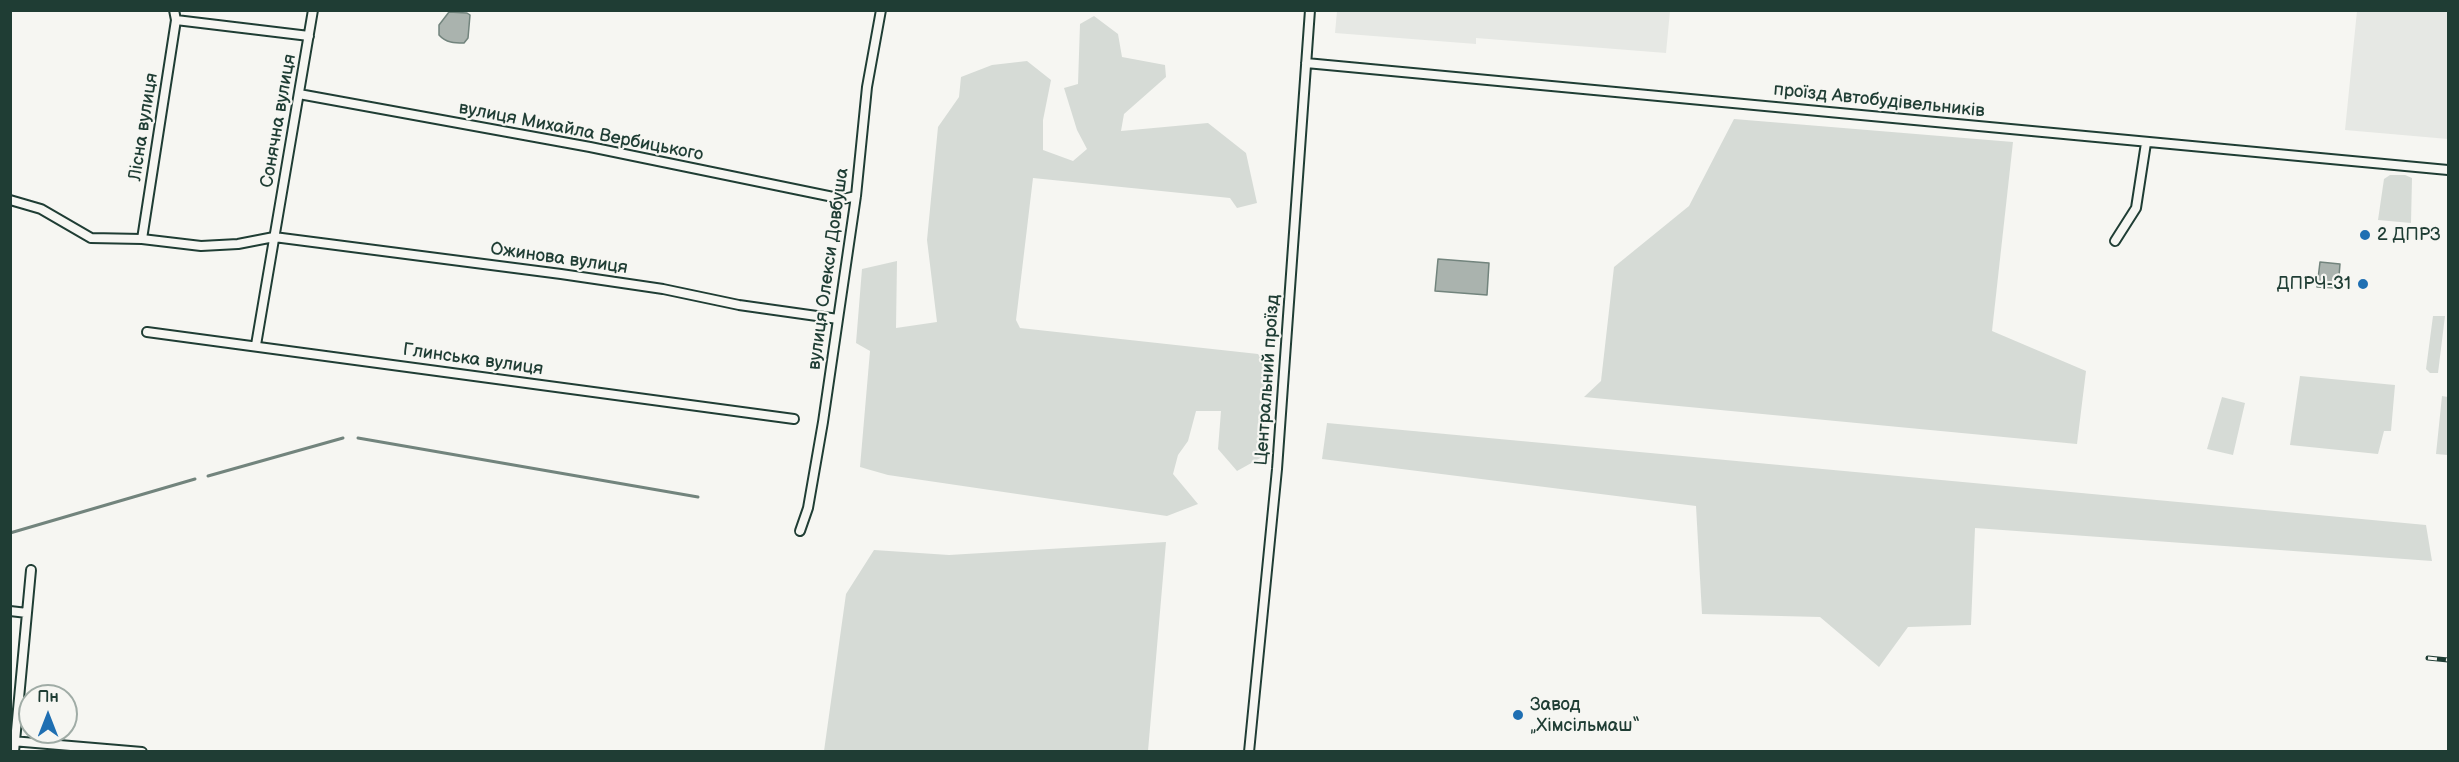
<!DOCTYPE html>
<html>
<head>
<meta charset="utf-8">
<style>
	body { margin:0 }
	#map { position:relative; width:2459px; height:762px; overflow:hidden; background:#f6f6f2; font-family:"Balsamiq Sans",sans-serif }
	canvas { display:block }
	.frame { position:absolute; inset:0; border:12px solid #1f3d34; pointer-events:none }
	.north { position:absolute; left:18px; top:684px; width:60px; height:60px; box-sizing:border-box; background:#f6f6f2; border:2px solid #a0aca6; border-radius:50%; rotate:0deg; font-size:16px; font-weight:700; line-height:24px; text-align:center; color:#1f3d34 }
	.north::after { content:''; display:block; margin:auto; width:21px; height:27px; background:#1f6fb2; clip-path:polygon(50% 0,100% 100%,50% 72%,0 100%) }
</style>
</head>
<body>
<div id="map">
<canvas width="2459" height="762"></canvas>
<div class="frame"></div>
<div class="north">Пн</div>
</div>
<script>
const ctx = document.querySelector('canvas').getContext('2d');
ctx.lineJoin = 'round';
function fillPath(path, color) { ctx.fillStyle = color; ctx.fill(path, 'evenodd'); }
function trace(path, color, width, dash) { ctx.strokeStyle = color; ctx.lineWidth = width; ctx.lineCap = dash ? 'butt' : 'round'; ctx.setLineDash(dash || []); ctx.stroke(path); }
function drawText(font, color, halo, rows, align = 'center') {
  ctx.font = font + ' "Balsamiq Sans",sans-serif'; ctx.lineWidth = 4.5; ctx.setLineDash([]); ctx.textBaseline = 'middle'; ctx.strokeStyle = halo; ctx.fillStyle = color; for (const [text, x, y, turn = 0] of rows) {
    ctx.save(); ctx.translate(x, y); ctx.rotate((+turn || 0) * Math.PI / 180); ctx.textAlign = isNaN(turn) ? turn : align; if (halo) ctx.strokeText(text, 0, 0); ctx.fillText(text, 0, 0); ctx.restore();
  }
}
const built = new Path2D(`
	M1337,11V10L1670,11L1666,53L1476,38V44L1335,33Z
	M2357,11H2448V139L2345,130Z`);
const green = new Path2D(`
	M1094,16L1118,34L1122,57L1165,65L1166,77L1124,114L1121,131L1208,123L1246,153L1257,203L1237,208L1230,198L1033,178L1016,320L1020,328L1258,354L1270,371L1264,456L1237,471L1218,449L1221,411H1196L1188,441L1178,455L1173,474L1198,504L1167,516L888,475L860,467L870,351L856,343L862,269L897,261L896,328L937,322L927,240L938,127L959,97L961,77L992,65L1027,61L1051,80L1043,120V150L1073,161L1087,149L1077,130L1064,88L1078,84L1080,24Z
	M1734,119L2013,142L1992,331L2086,371L2077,444L1584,397L1601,381L1614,267L1689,206Z
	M2390,175H2405L2412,178L2411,223L2378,220L2384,179Z
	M2433,316H2445L2438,373H2430L2426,369Z
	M2300,376L2395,385L2391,431H2384L2378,454L2290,445Z
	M2442,396L2448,397V455L2436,454Z
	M2222,397L2245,403L2233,455L2207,449Z
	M1327,423L2426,525L2432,561L1975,528L1971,625L1908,627L1879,667L1820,617L1702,614L1696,506L1322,459Z
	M1166,542L1148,751H824L846,594L874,550L949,555Z`);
const water = new Path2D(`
	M449,12L467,13L470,15L468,38L464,43C455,43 446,43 439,35V25Z
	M1438,259L1489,263L1487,295L1435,291Z
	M2320,262L2340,264L2338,288L2317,287Z`);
const stream = new Path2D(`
	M358,438L698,497
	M208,476L343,438
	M10,533L195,479`);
const minor = new Path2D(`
	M176,20L309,36
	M1306,63L2448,170
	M299,94L590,147L843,199L856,196
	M10,200L41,209L91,238L142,239L201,246L238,244L274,237L561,274L663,289L739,305L838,319
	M142,239L176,20L174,10
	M2115,241L2136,208L2146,143
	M147,332L794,419
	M256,345L313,10
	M800,531L808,508L823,422L856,196L867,87L881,10
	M10,611L27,613
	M12,741L142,752
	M14,752L31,570
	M1249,752L1277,469L1310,10`);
const rail = new Path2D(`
	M2428,658L2448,660`);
const markers = [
	[2365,235,6,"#1f6fb2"],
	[2363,284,6,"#1f6fb2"],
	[1518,715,6,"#1f6fb2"]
];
const streetNames = [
	["проїзд Автобудівельників",1879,101,6],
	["Сонячна вулиця",279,121,-80],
	["Лісна вулиця",144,127,-81],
	["вулиця Михайла Вербицького",581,132,11],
	["Ожинова вулиця",559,259,8],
	["вулиця Олекси Довбуша",829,269,-82],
	["Глинська вулиця",473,360,8],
	["Центральний проїзд",1268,380,-86]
];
const poiNames = [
	["2 ДПРЗ",2377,235],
	["ДПРЧ-31",2351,284,"right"],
	["Завод",1530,705],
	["„Хімсільмаш“",1530,726]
];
fillPath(built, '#e6e8e4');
fillPath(green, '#d6dbd6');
fillPath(water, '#aab3ae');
trace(water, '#72847d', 1.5);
trace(stream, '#72847d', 3);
trace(minor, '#1f3d34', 12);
trace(minor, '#f6f6f2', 8);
trace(rail, '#1f3d34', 5);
trace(rail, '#f6f6f2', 3, [9]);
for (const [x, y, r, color] of markers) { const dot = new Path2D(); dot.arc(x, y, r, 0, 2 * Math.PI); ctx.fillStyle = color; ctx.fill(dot); trace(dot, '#f6f6f2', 2); }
drawText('18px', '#1f3d34', '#f6f6f2', streetNames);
drawText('18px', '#1f3d34', '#f6f6f2', poiNames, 'left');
</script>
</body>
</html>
